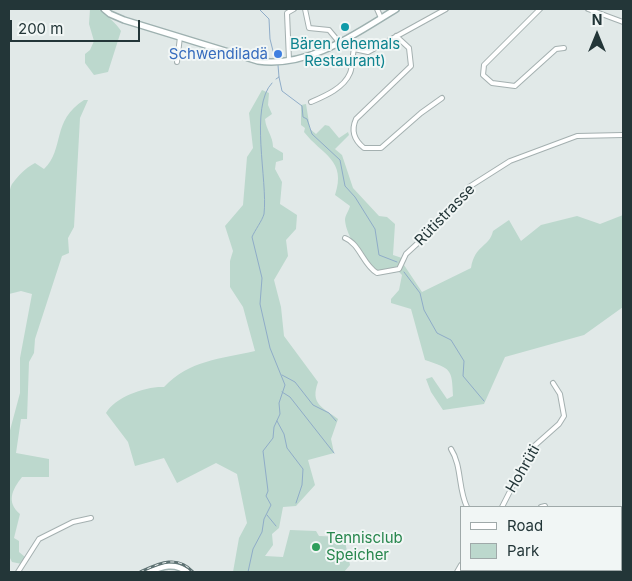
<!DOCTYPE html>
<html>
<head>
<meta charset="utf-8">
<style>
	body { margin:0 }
	#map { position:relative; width:632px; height:581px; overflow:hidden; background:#e1e9e8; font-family:Inter,sans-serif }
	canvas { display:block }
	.frame { position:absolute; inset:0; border:10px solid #233638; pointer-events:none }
	.legend { position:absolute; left:460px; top:506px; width:162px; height:65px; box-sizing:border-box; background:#f1f6f5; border:1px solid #9fa9a9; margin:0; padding:6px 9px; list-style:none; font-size:15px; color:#233638 }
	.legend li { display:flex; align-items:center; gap:10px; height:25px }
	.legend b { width:25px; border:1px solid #9fa9a9 }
	.north { position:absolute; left:572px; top:10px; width:50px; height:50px; -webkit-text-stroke:4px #f1f6f5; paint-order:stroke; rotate:0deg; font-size:14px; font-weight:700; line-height:20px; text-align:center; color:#233638 }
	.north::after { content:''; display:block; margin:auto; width:18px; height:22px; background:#233638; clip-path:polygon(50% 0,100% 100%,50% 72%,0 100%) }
	.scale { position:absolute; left:10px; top:20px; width:130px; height:22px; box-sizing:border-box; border:2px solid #233638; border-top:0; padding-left:6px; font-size:15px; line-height:18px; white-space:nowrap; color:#233638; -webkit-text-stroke:4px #f1f6f5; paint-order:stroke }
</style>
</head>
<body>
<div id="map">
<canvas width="632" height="581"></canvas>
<div class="frame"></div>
<ul class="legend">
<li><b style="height:6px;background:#fff"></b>Road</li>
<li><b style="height:14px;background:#bcd8cd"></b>Park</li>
</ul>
<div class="north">N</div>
<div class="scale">200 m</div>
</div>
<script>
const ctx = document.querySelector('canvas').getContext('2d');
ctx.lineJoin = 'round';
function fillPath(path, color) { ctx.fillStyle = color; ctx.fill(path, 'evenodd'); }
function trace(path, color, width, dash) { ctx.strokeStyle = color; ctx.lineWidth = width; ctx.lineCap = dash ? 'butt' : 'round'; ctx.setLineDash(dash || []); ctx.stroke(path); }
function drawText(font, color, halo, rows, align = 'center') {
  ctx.font = font + ' Inter,sans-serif'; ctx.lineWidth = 4; ctx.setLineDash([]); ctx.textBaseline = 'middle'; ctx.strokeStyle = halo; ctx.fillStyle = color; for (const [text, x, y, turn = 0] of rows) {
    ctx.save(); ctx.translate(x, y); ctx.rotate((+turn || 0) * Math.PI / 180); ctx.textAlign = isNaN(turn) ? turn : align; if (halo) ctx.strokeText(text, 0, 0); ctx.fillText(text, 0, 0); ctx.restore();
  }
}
const green = new Path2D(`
	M90,9H98C105,14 117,24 121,31L108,72L94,75L85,63V54L90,50L94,41L89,24Z
	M262,90L269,93L268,105L272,114L265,119C266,130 273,136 273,147L283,153V160L276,162L275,169L282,182L280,204L297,215L296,229L286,240L288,256L274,280L281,307L284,336L318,382C310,404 322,407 338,419L331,439L334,453L308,460L315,485L296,506L283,507L279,528L272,534L273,545L265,556L283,557L290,530L316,531L319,536L344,537L350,565L344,572H233L239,538L247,523L237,474L216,463L177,483L164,458L135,466L128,442L106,413C115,397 146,386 164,387C190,360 220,359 255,351L243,307L230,287V261L233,251L225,226L243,205L247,157L253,148L249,113Z
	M84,100H88L80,118L74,227L68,238L69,253L62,256L35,339L34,353L29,362L27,419H21L16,453L49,459V477H22C12,490 6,502 20,514L14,538L19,541V552L25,557L22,564L12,562L9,556V434L20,393V358L32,294L21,291L9,294C9,276 5,194 12,184C19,175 24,169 35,163L44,169C65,149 51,121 84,100Z
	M306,104L310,129L316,134L325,125L329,126L339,138L348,132L349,135L335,149L329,144L342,155L353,188L379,216L387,217L395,224L393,255L402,258L397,268L377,271C363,261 346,236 345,220C345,215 349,211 350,206L335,195C347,160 322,155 304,132L305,128L301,125V105Z
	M623,215V307L584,335L505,357L484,404L443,410L431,392L426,379L432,377L447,399L453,396C452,368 451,369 425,360L411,309L391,303V299L399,290L402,275L398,271L404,265L422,292L471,268C475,244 489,248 493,231L509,220L521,241L541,225L577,216L600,224Z`);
const stream = new Path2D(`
	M259,9L269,19L270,39L275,59
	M279,77L282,91L302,106L303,117L307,119L312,134L340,160L345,186L355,197L375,229L379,255L397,262
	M276,79L279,77L278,65
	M404,272L420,293L424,310L437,333L451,340L464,361L463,376L484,401
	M282,375L295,382L313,405L329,413L336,421
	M282,392L290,397L334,453
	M277,421L284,434L287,448L303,469L302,485L296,503
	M267,515L276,526
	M248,572L253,549L262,532L264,519L271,505L266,496L268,491L263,451L273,438L274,427L280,414L279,403L285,385L270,348L260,304L262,278L252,237C255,230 262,221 264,214C268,180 249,107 272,83`);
const street = new Path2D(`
	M305,9L309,28L329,30L339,42
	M377,9L381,18
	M540,9L484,65L483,75L492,83L515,86L556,49L564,48
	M588,9L623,22
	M396,36L409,48L411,66L356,119C351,130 354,140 364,148H381L421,113L442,98
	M347,39L354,49L368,52L446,9
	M289,60L287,13L294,9
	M177,62L180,37
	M311,102C325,96 344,88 350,73C353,66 352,57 354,49
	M345,238C360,244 363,265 377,273L399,269L406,254L445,218L469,187L510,161L577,136L623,135
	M451,449C462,466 458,489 467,507
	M502,507L532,448L559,424L564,416L560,394L553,383
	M541,507L545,506
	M621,552L623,550
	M521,570L522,572
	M18,572L39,539L73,522L91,518
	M457,572L461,565
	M486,572L488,570
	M533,572L535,571
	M584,572L588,570`);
const secondary = new Path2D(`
	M104,9L110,14L124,20L258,61C309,68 355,34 396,9
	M148,572C163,566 174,562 188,572`);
const rail = new Path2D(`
	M140,572C158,564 177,554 193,572`);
const markers = [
	[345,27,5,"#0f9aa8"],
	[278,54,5,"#3f7fe0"],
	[316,547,5,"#2e9e5b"]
];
const cultureNames = [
	["Bären (ehemals",345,44],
	["Restaurant)",345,61]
];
const shopNames = [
	["Schwendiladä",268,54]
];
const streetNames = [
	["Rütistrasse",445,215,-46],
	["Hohrüti",523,469,-60]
];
const leisureNames = [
	["Tennisclub",326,538],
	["Speicher",326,555]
];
fillPath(green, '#bcd8cd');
trace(stream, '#8facc8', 1);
trace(street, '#a4b0b0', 6);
trace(secondary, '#9eb1b0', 8);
trace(street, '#fff', 4);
trace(secondary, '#fff', 5);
trace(rail, '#5e7273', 3);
trace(rail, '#f1f6f5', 1, [4]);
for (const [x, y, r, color] of markers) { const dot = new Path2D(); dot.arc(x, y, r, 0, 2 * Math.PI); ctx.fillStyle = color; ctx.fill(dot); trace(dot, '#f1f6f5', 2); }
drawText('15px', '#0d838f', '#f1f6f5', cultureNames);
drawText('15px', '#366cbe', '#f1f6f5', shopNames, 'right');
drawText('15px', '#233638', '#f1f6f5', streetNames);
drawText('15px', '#27864d', '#f1f6f5', leisureNames, 'left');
</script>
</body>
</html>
